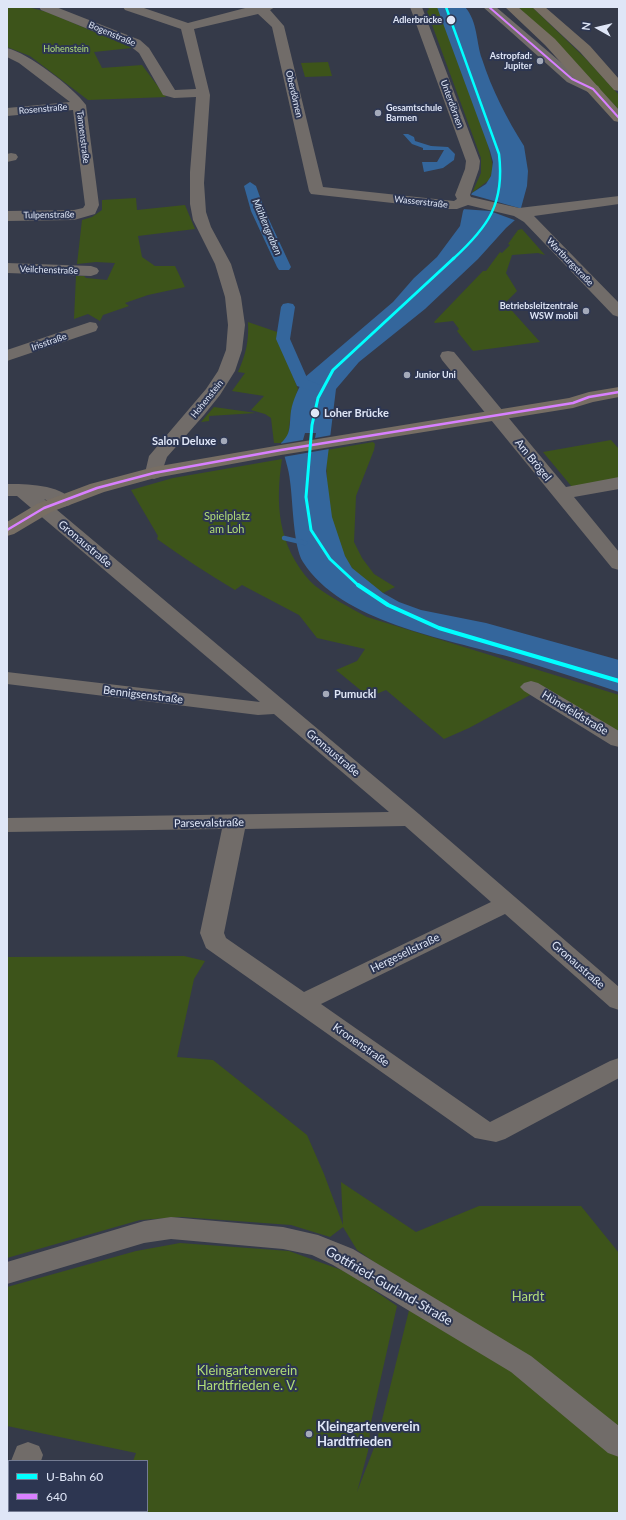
<!DOCTYPE html>
<html>
<head>
<meta charset="utf-8">
<style>
	body { margin:0 }
	#map { position:relative; width:626px; height:1520px; overflow:hidden; background:#353a49; font-family:Lato,sans-serif }
	canvas { display:block }
	.frame { position:absolute; inset:0; border:8px solid #dfe6f7; pointer-events:none }
	.legend { position:absolute; left:8px; top:1460px; width:140px; height:52px; box-sizing:border-box; background:#2d3651; border:1px solid #747c93; margin:0; padding:5px 7px; list-style:none; font-size:12px; color:#dfe6f7 }
	.legend li { display:flex; align-items:center; gap:8px; height:20px }
	.legend b { width:20px; border:1px solid #747c93 }
	.north { position:absolute; left:578px; top:8px; width:40px; height:40px; -webkit-text-stroke:3px #2d3651; paint-order:stroke; rotate:278deg; font-size:11px; font-weight:700; line-height:16px; text-align:center; color:#dfe6f7 }
	.north::after { content:''; display:block; margin:auto; width:14px; height:18px; background:#dfe6f7; clip-path:polygon(50% 0,100% 100%,50% 72%,0 100%) }
</style>
</head>
<body>
<div id="map">
<canvas width="626" height="1520"></canvas>
<div class="frame"></div>
<ul class="legend">
<li><b style="height:5px;background:#0ff"></b>U-Bahn 60</li>
<li><b style="height:5px;background:#d880ff"></b>640</li>
</ul>
<div class="north">N</div>
</div>
<script>
const ctx = document.querySelector('canvas').getContext('2d');
ctx.lineJoin = 'round';
function fillPath(path, color) { ctx.fillStyle = color; ctx.fill(path, 'evenodd'); }
function trace(path, color, width, dash) { ctx.strokeStyle = color; ctx.lineWidth = width; ctx.lineCap = dash ? 'butt' : 'round'; ctx.setLineDash(dash || []); ctx.stroke(path); }
function drawText(font, color, halo, rows, align = 'center') {
  ctx.font = font + ' Lato,sans-serif'; ctx.lineWidth = 4; ctx.setLineDash([]); ctx.textBaseline = 'middle'; ctx.strokeStyle = halo; ctx.fillStyle = color; for (const [text, x, y, turn = 0] of rows) {
    ctx.save(); ctx.translate(x, y); ctx.rotate((+turn || 0) * Math.PI / 180); ctx.textAlign = isNaN(turn) ? turn : align; if (halo) ctx.strokeText(text, 0, 0); ctx.fillText(text, 0, 0); ctx.restore();
  }
}
const green = new Path2D(`
	M7,7H28L47,12L130,47L132,48L94,52L102,68L142,65L166,97L88,100L30,56L7,47Z
	M428,7H438L486,137L492,162L493,170L489,180L472,193L481,173V158L427,11L429,10Z
	M518,7H532L585,58L619,95V110L572,59Z
	M328,62L332,76L305,77L301,63Z
	M136,198L137,210L185,205L195,229L138,236L142,257L155,266H175L185,287L148,295L125,303L129,306L103,315L100,321L88,314L74,319L76,276H84L86,278L107,280L115,263L96,262L77,264L82,220L92,217L102,210V200Z
	M522,229L545,255L538,253L512,255L506,273L517,291L505,303L540,342L473,351L457,331L459,329L453,321L435,323L434,322L483,271H486L500,252L502,253L510,245L508,244L518,230Z
	M248,322L280,333L279,340L298,389L291,411L288,437L281,443H274L271,418L265,414L251,410L264,396L232,391L245,373L238,372C246,354 249,341 248,322Z
	M214,407L256,413L209,416V421L201,422Z
	M611,440L619,449V479L572,487L543,452Z
	M373,442L375,444L374,450L356,496L354,542L362,558L374,574L395,587L383,593C372,585 360,578 352,568C329,539 325,485 327,450Z
	M282,459C275,505 278,545 310,581C321,593 353,609 367,617L619,695V733L545,687L469,728L444,739L386,690L369,697L336,670L357,661L365,649L317,638L299,615L242,585L235,590C208,574 182,557 157,539L158,536L131,490L173,478Z
	M184,956L205,961L194,979L177,1057L213,1060L307,1135L324,1174L343,1225L341,1182L416,1232L479,1206H581L619,1253V1513H114V1511H147V1461H133L136,1453L7,1426V1287L136,1251L180,1243L289,1251L347,1272L397,1306L371,1422L368,1451L357,1492L377,1440L414,1290L357,1250L343,1227L330,1237L291,1225L182,1217L140,1220L7,1258V957Z`);
const water = new Path2D(`
	M437,7H465C478,22 476,42 482,59C492,90 507,119 524,146L528,171L527,186L521,208L515,220L506,228L478,259L425,309L359,362L336,389L326,471L332,517L345,556L352,568L383,593L399,602L421,610L486,623L619,660V692C583,680 547,668 510,657C446,639 341,622 303,562C293,546 293,501 290,481C289,469 284,456 281,443C292,433 289,425 291,411C293,399 299,388 304,378L393,302L414,278L437,257L460,226L463,211L472,193L486,184L491,176L493,162L490,151Z
	M403,134H408L414,137L415,141L431,146L448,147L455,154L454,160L443,168L424,172L422,162H437L444,150H423V148L412,144Z`);
const pier = new Path2D(`
	M469,194L519,208L517,221L490,211L462,209Z
	M305,433H316L315,438L332,435L329,449L283,457L279,444L303,440Z`);
const stream = new Path2D(`
	M284,538L305,543`);
const canal = new Path2D(`
	M250,182L256,186L265,211L291,267L289,270H279L277,267L251,211L244,186Z
	M288,303L293,304L295,307L290,339L308,380L320,385L322,388L320,391L315,392L297,386L276,339L281,307L283,304Z`);
const minor = new Path2D(`
	M39,7H56L140,40L149,48L175,90L196,89L181,29L125,10L123,7H141L188,23L249,7H275L270,10L284,26L323,187L454,201L457,199L455,195L465,169L466,161L410,7H422L480,161L479,169L470,195L471,197L519,208L619,196V204L534,216L619,303V317L613,315L524,222L514,216L468,205L457,209H447L311,194L309,191L272,27L258,14L194,29L210,95L204,183L206,212L211,227L231,264L241,297L245,325L242,350L235,371L220,395L204,415L167,457L160,477L154,479L148,477L145,473L149,456L206,389L218,371L226,350L228,325L225,297L215,264L193,220L190,204V172L196,97L174,98L163,95L139,53L130,46L41,10Z
	M483,7H496L577,76L598,86L600,89L598,92H588L567,82Z
	M7,48C28,53 73,87 86,105L99,205L95,214L74,220L7,221V211L74,210L83,208L85,205L73,110L7,116V108L70,102L19,63L7,57Z
	M11,153L16,154L18,157L16,160L7,162V154Z
	M7,263L91,266L97,268L99,271L97,274L91,276L7,273Z
	M90,322L96,323L98,327L96,331L7,361V350Z
	M448,351L454,352L566,487L619,477V489L574,497L619,552V570L612,568L442,360L440,356L442,352Z
	M7,484C25,484 61,484 72,501L70,505L63,507L44,499L419,814L619,987V1010L610,1007L505,914L321,1004L490,1122L610,1061L619,1058V1078L505,1139L496,1142L475,1138L206,948L200,933L222,829L7,832V818L389,812L274,714L258,715L7,684V672L260,702L17,496H7ZM405,826L491,902L304,992L226,938L224,933L245,829Z
	M531,681L538,683L619,731V747L611,745L524,691L520,687L524,683Z
	M171,1217L283,1227L318,1235L353,1249L531,1356L619,1426V1457L608,1453L511,1372L333,1265L312,1255L283,1249L171,1239L144,1243L7,1284V1262L144,1221Z
	M28,1442L39,1446L43,1455L41,1461H11L17,1446Z
	M7,1486H9V1511H19L18,1513H7Z`);
const major = new Path2D(`
	M505,7H518L555,39L619,110V122L614,121L545,45Z
	M532,7H545L590,46L619,79V91L614,90L580,52Z
	M619,387V397L593,402L573,408L281,455L155,478L104,492L51,512L14,534L7,536V522L37,504L90,484L154,467L281,445L569,398L589,392Z`);
const bus1Far1 = new Path2D(`
	M489,7L572,79L593,89L619,118`);
const bus1 = new Path2D(`
	M7,530L44,508L97,488L154,473L281,450L573,403L589,397L619,392`);
const metro1Far2 = new Path2D(`
	M446,7L499,154C505,204 488,227 453,259`);
const metro1Far1 = new Path2D(`
	M359,586L330,559L311,530L306,497L312,425L318,398L333,370L454,258`);
const metro1 = new Path2D(`
	M358,585L388,605L439,628L619,681`);
const markers = [
	[451,20,5,"#dfe6f7"],
	[540,61,4,"#a4aaba"],
	[378,113,4,"#a4aaba"],
	[586,311,4,"#a4aaba"],
	[407,375,4,"#a4aaba"],
	[315,413,5,"#dfe6f7"],
	[224,441,4,"#a4aaba"],
	[326,694,4,"#a4aaba"],
	[309,1434,4,"#a4aaba"]
];
const farStopnames = [
	["Adlerbrücke",442,20]
];
const farStreetnames = [
	["Bogenstraße",112,34,23],
	["Oberdörnen",294,94,77],
	["Unterdörnen",452,104,70],
	["Rosenstraße",43,109,-5],
	["Tannenstraße",83,137,83],
	["Wasserstraße",421,202,6],
	["Tulpenstraße",49,215,-1],
	["Wartburgstraße",570,262,46],
	["Veilchenstraße",49,270,2],
	["Irisstraße",49,342,-19],
	["Hohenstein",207,399,-51]
];
const farParknames = [
	["Hohenstein",66,49]
];
const farPoinames = [
	["Astropfad:",532,56],
	["Jupiter",532,66],
	["Gesamtschule",386,108,"left"],
	["Barmen",386,118,"left"],
	["Betriebsleitzentrale",578,306],
	["WSW mobil",578,316],
	["Junior Uni",415,375,"left"]
];
const farWaternames = [
	["Mühlengraben",267,227,67]
];
const stopNames = [
	["Loher Brücke",324,413]
];
const poiNames = [
	["Salon Deluxe",216,441],
	["Pumuckl",334,694,"left"]
];
const streetNames = [
	["Am Brögel",533,460,51],
	["Gronaustraße",85,544,40],
	["Bennigsenstraße",143,695,7],
	["Hünefeldstraße",575,713,31],
	["Gronaustraße",333,753,40],
	["Parsevalstraße",209,823,-1],
	["Hergesellstraße",405,953,-26],
	["Gronaustraße",578,965,41],
	["Kronenstraße",361,1045,35]
];
const parkNames = [
	["Spielplatz",227,516],
	["am Loh",227,529]
];
const nearStreetnames = [
	["Gottfried-Gurland-Straße",389,1286,30]
];
const nearParknames = [
	["Hardt",528,1297],
	["Kleingartenverein",247,1371],
	["Hardtfrieden e. V.",247,1386]
];
const nearPoinames = [
	["Kleingartenverein",317,1427],
	["Hardtfrieden",317,1442]
];
fillPath(green, '#3d541a');
fillPath(water, '#34669c');
fillPath(pier, '#353a49');
trace(stream, '#34669c', 4.5);
fillPath(canal, '#34669c');
fillPath(minor, '#716c69');
fillPath(major, '#776e64');
trace(bus1Far1, '#d880ff', 2);
trace(bus1, '#d880ff', 2.5);
trace(metro1Far2, '#0ff', 2.5);
trace(metro1Far1, '#0ff', 3);
trace(metro1, '#0ff', 4);
for (const [x, y, r, color] of markers) { const dot = new Path2D(); dot.arc(x, y, r, 0, 2 * Math.PI); ctx.fillStyle = color; ctx.fill(dot); trace(dot, '#2d3651', 1.5); }
drawText('bold 9px', '#dfe6f7', '#2d3651', farStopnames, 'right');
drawText('9px', '#dfe6f7', '#2d3651', farStreetnames);
drawText('9px', '#b1dd77', '#2d3651', farParknames);
drawText('bold 9px', '#dfe6f7', '#2d3651', farPoinames, 'right');
drawText('italic 10px', '#d4e2f3', '#2d3651', farWaternames);
drawText('bold 11px', '#dfe6f7', '#2d3651', stopNames, 'left');
drawText('bold 11px', '#dfe6f7', '#2d3651', poiNames, 'right');
drawText('11px', '#dfe6f7', '#2d3651', streetNames);
drawText('11px', '#b1dd77', '#2d3651', parkNames);
drawText('13px', '#dfe6f7', '#2d3651', nearStreetnames);
drawText('13px', '#b1dd77', '#2d3651', nearParknames);
drawText('bold 13px', '#dfe6f7', '#2d3651', nearPoinames, 'left');
</script>
</body>
</html>
